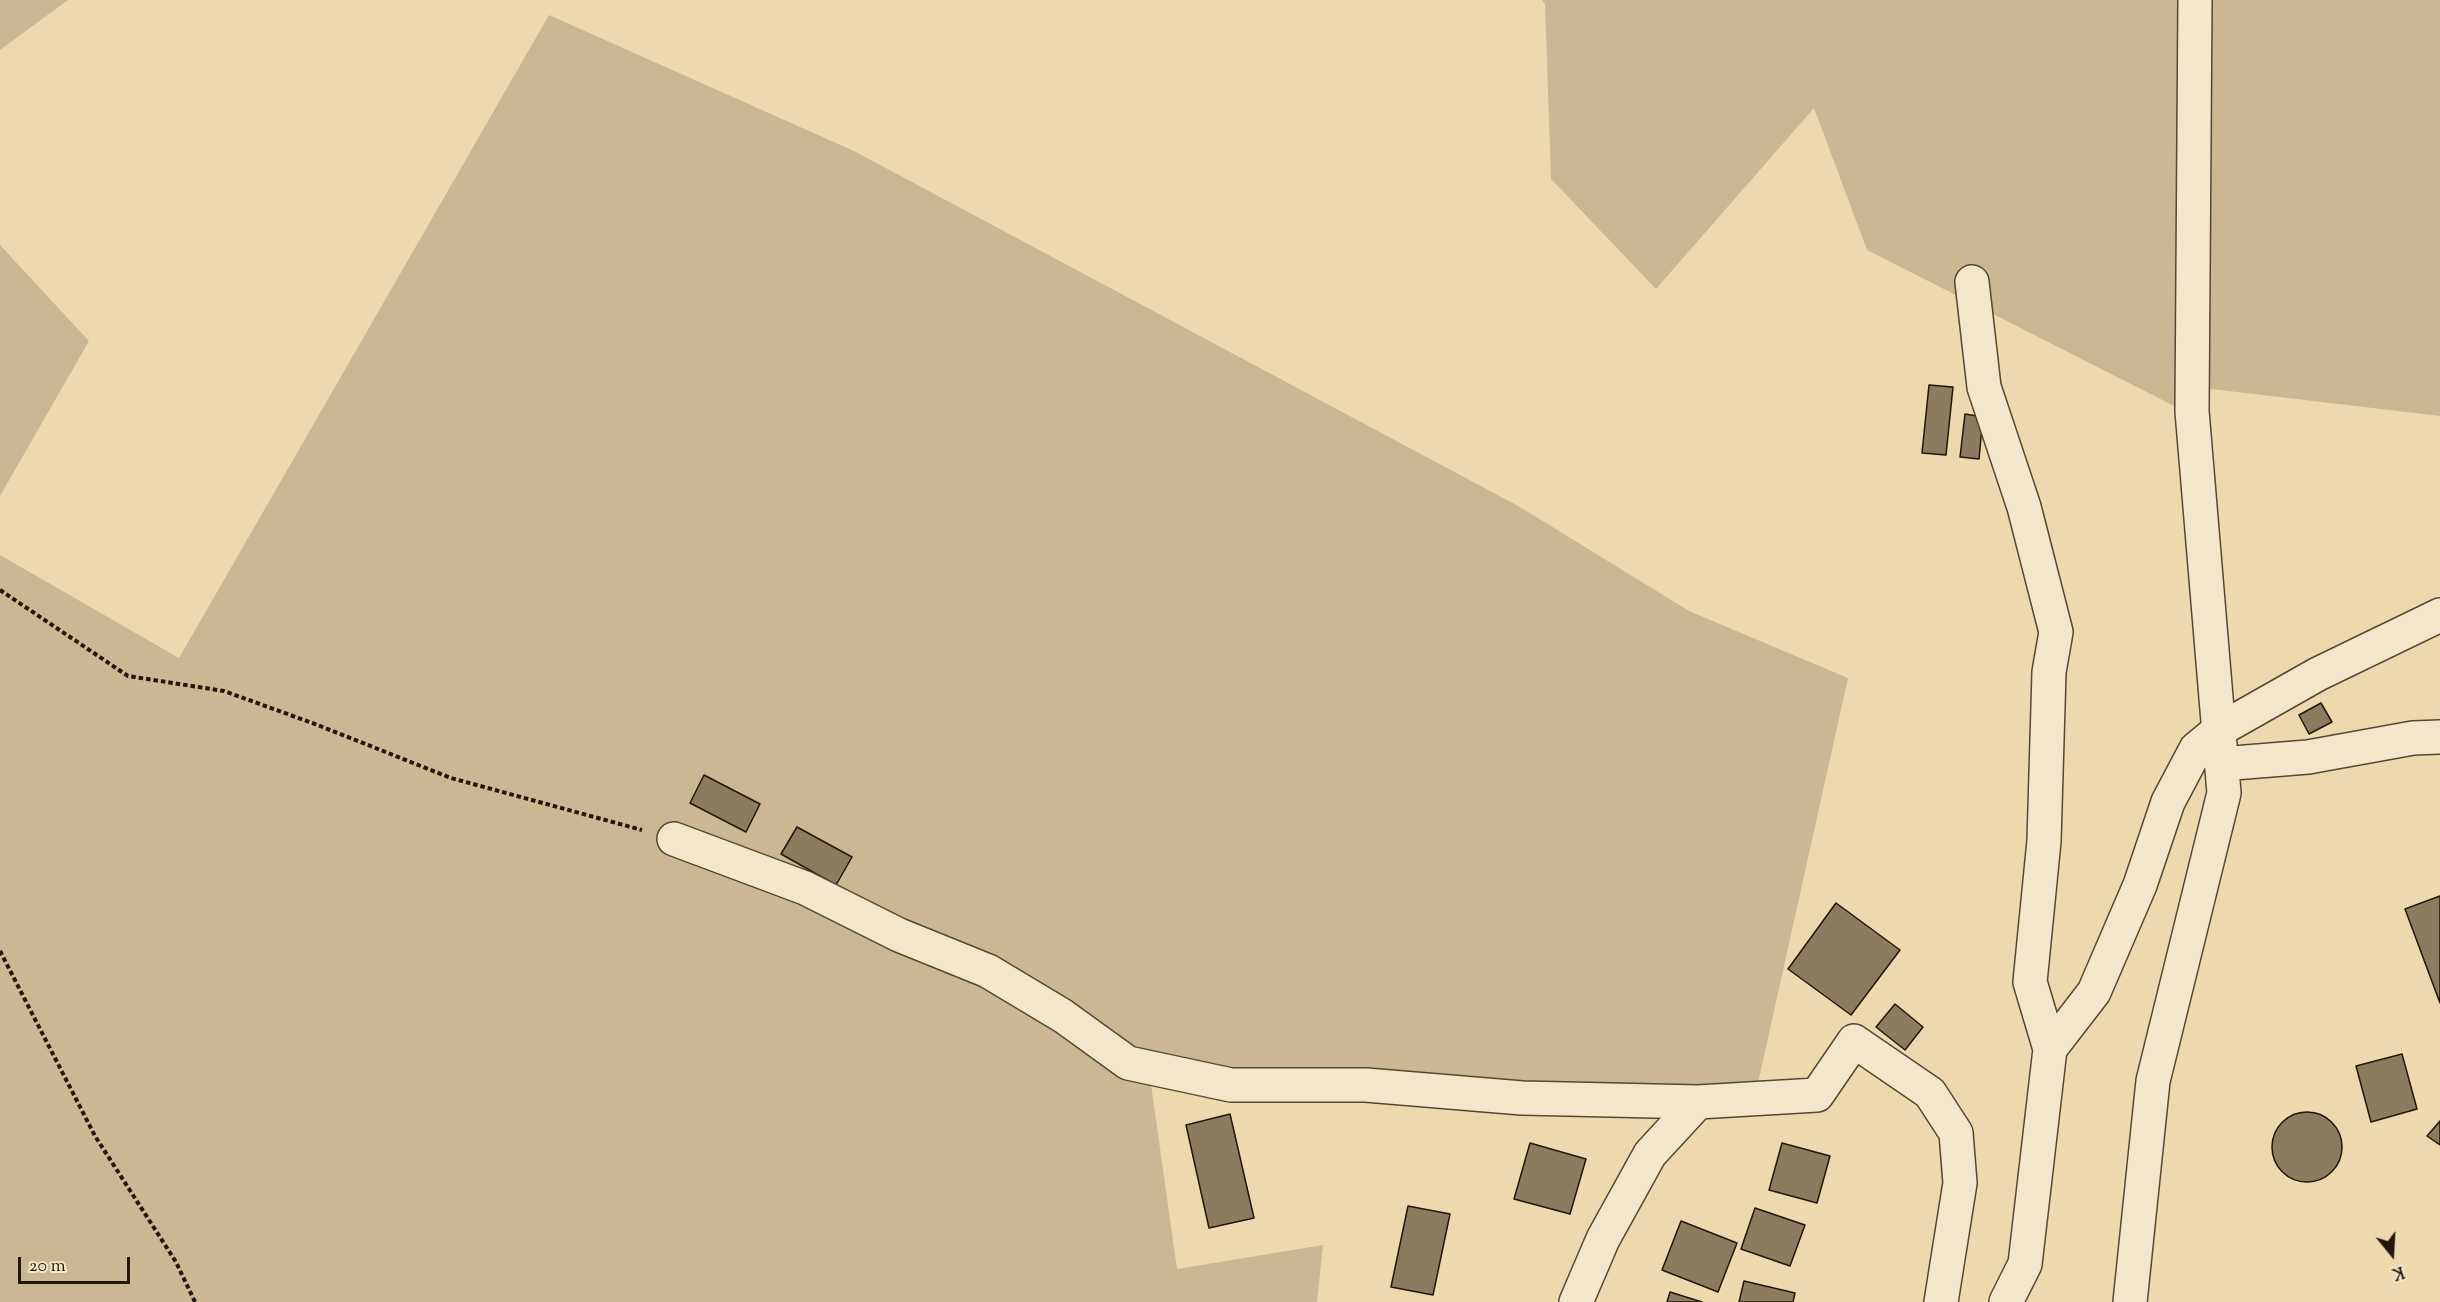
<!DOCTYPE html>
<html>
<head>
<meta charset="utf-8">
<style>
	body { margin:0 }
	#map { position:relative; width:2440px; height:1302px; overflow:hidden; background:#eed9af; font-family:"Sorts Mill Goudy",serif }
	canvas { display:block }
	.north { position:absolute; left:2362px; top:1224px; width:60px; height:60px; -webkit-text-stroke:4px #f4e6cb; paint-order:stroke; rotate:162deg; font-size:16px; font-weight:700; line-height:24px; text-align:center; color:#23160a }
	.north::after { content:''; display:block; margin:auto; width:21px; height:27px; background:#23160a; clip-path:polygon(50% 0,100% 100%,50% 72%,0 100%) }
	.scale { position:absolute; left:18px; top:1257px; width:112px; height:27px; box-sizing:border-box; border:3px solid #23160a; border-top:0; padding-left:8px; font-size:18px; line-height:21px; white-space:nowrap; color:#23160a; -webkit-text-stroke:4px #f4e6cb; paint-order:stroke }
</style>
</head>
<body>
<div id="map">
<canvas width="2440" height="1302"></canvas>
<div class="north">K</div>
<div class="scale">20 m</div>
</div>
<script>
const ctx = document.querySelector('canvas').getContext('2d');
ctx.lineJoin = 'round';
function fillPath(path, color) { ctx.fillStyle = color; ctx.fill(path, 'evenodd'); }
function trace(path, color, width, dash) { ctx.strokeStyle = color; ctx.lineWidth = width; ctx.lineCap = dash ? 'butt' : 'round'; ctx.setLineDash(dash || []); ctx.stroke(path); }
const green = new Path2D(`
	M0,0H68L0,50Z
	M1542,0H2440V416L2203,388L2180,409L1867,250L1814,108L1656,289L1551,179L1545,4Z
	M549,15L854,151L1520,507L1689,611L1848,678L1756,1092L1149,1070L1177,1269L1323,1245L1317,1302H0V555L179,658Z
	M0,245L89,341L0,496Z`);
const building = new Path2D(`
	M1929,385L1953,387L1946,455L1922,453Z
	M1965,414L1983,417L1979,459L1960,457Z
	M2321,703L2332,722L2309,734L2299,715Z
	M704,775L760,804L746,832L690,803Z
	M797,827L852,857L836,885L781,854Z
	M2440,896V1003L2405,909Z
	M1836,903L1900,950L1851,1015L1788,969Z
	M1895,1004L1923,1027L1905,1050L1876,1027Z
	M2402,1054L2417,1109L2371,1122L2356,1066Z
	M2272 1147a35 35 0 1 1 70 0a35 35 0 1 1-70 0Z
	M1230,1114L1254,1218L1209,1228L1186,1125Z
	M2440,1121V1145L2427,1136Z
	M1530,1143L1586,1159L1570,1214L1514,1199Z
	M1782,1143L1830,1156L1817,1203L1769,1190Z
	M1408,1206L1450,1214L1433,1295L1391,1287Z
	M1755,1208L1805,1225L1790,1266L1741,1249Z
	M1681,1221L1737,1243L1718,1292L1662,1270Z
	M1744,1281L1795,1293L1793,1302H1739Z
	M1670,1292L1702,1302H1667Z`);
const path = new Path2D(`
	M0,590L128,676L224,691L315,724L451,778L642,830
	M0,951L95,1136L176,1262L195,1302`);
const minor = new Path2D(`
	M1972,282L1984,387L2024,507L2056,632L2049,672L2044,841L2030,982L2050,1049
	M2221,764L2308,757L2413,738L2440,737
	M674,839L805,888L899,935L988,971L1063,1016L1128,1063L1231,1085H1366L1522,1098L1698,1102L1817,1095L1854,1041L1930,1093L1956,1133L1960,1183L1941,1302
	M1576,1302L1603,1239L1650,1154L1698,1102
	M2006,1302L2025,1264L2050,1049L2094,992L2140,885L2168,802L2196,749L2219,730L2318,674L2440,615
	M2130,1302L2153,1081L2224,793L2192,411L2195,0`);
fillPath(green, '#cbb893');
fillPath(building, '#8d7b60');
trace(building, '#23160a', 1.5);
trace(minor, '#564733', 36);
trace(path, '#23160a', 4, [4.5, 3]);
trace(minor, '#f4e6cb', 33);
</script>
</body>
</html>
